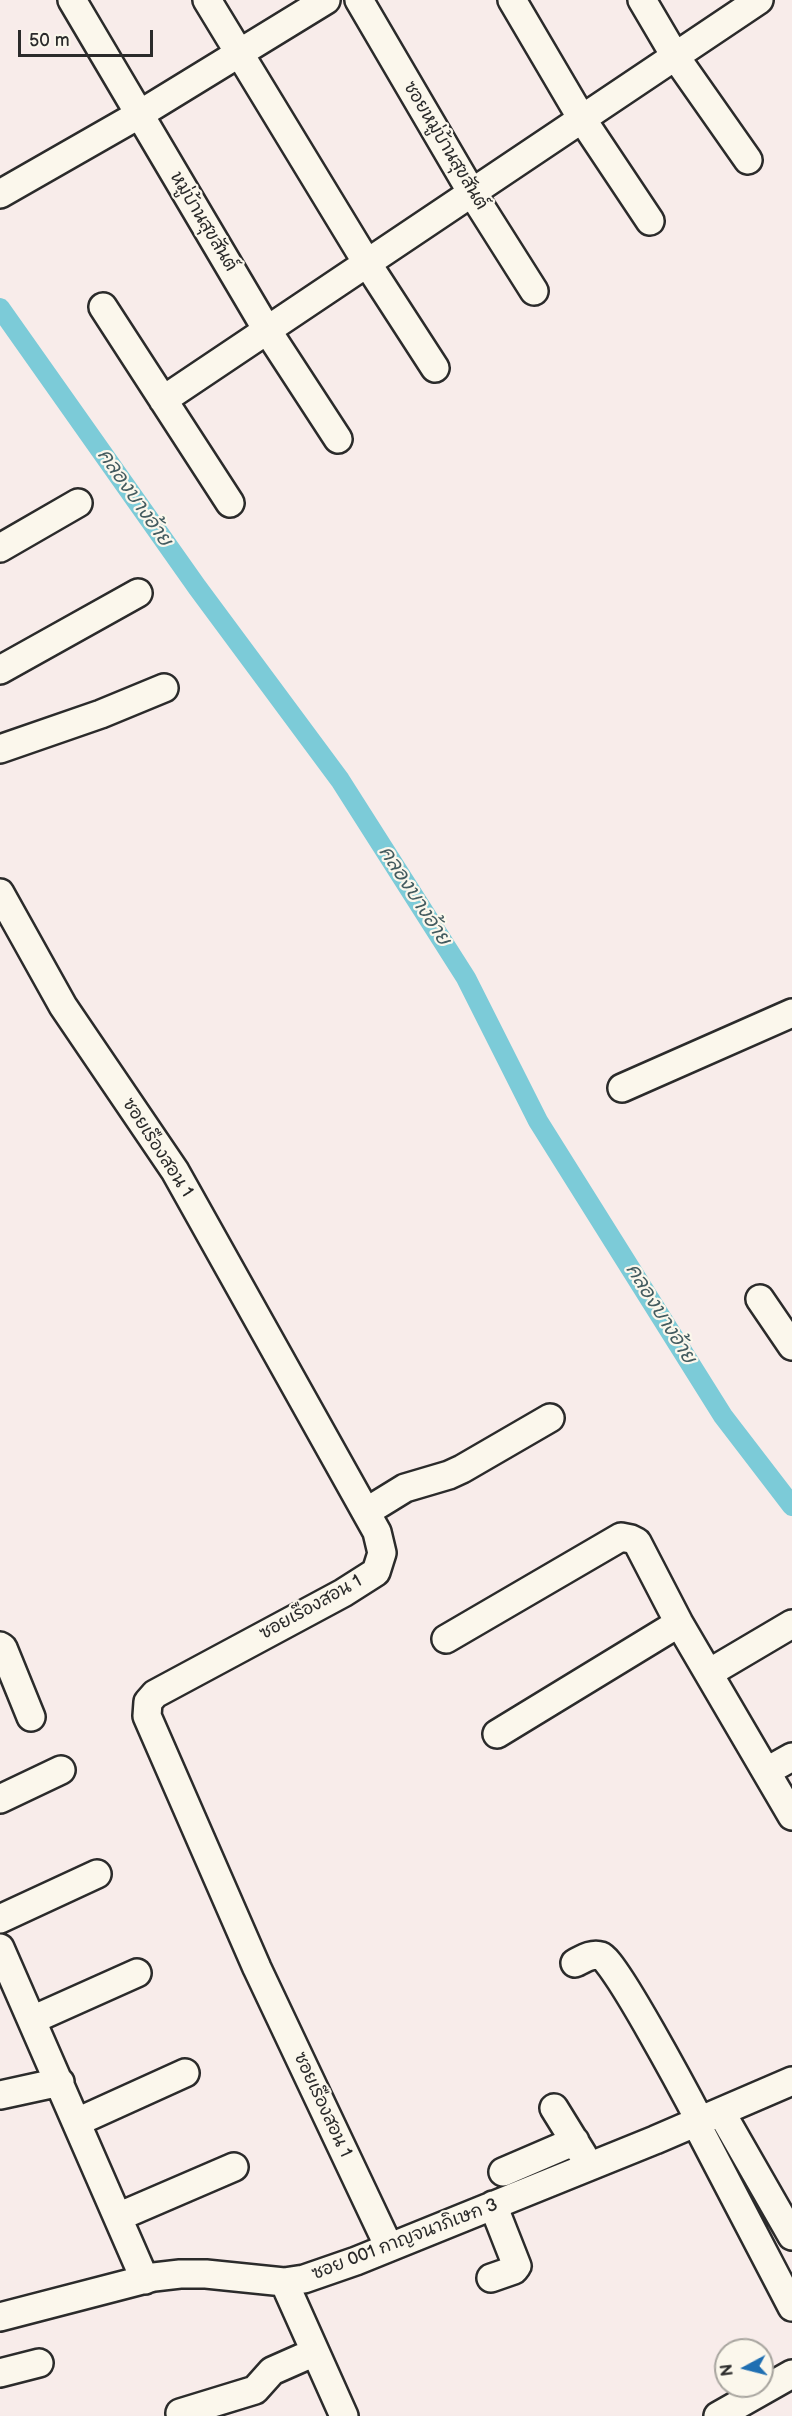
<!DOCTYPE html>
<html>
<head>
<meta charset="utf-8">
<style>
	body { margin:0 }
	#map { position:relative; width:792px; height:2416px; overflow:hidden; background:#f8ecea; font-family:"Balsamiq Sans",sans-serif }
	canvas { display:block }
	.north { position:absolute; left:714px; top:2338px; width:60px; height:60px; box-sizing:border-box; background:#fbf7ec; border:2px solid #a8a59f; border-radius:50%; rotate:263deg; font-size:16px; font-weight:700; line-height:24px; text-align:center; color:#2b2b2b }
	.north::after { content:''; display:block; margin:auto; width:21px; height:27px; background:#1f6fb2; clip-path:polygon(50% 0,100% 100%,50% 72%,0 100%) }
	.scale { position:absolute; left:18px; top:30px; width:135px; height:27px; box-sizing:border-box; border:3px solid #2b2b2b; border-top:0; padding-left:8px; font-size:18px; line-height:21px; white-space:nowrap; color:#2b2b2b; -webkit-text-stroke:4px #fbf7ec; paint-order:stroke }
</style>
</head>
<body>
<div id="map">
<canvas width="792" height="2416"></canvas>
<div class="north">N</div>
<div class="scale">50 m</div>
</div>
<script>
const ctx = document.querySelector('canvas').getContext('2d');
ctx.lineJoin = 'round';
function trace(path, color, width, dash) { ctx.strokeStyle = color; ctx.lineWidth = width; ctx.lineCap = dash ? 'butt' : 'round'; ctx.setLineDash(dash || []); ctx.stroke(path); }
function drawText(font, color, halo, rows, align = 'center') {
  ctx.font = font + ' "Balsamiq Sans","Playpen Sans Thai",sans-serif'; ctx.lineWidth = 4.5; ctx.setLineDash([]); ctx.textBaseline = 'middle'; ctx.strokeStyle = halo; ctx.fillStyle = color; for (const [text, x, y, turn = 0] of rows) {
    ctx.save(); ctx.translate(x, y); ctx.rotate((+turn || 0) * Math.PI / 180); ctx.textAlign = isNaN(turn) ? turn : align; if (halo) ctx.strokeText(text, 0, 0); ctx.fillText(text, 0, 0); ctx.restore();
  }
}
const canal = new Path2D(`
	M0,308L197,587L340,780L466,978L538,1121L723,1416L792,1506`);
const minor = new Path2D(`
	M72,0L267,330L338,439
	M207,0L367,263L435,368
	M359,0L472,193L534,291
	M512,0L582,119L650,221
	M642,0L675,56L748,160
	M0,194L140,114L326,0
	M103,307L230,503
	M163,400L759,0
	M0,548L78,503
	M0,670L138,593
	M0,749L101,714L164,688
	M0,893L63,1006L175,1171L377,1532L382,1553L376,1572L343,1593L155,1694L148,1702L147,1716L257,1968L389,2247
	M622,1088L792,1013
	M760,1299L792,1346
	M366,1512L405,1488L449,1475L462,1469L550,1418
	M446,1639L621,1537L631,1539L637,1542L679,1623L792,1816
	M0,1646L3,1648L31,1717
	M709,1673L792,1624
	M497,1734L679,1623
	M767,1771L792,1757
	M0,1799L61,1770
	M0,1919L97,1874
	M0,1948L145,2280
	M575,1963C583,1959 592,1953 601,1956C615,1961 688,2098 700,2121
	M32,2020L137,1973
	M0,2095L60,2082
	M554,2108L583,2155
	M721,2112L792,2236
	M77,2122L185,2073
	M696,2123L792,2307
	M503,2172L575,2141
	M118,2217L234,2167
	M491,2278L514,2270L517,2266L493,2205
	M284,2282L344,2416
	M0,2317L154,2277L180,2274H206L284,2282L304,2279L356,2261L655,2140L792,2081
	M0,2373L39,2363
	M180,2413L255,2390L272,2371L315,2352
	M718,2416L792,2374`);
const streetNames = [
	["ซอยหมู่บ้านสุขสันต์",445,146,59],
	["หมู่บ้านสุขสันต์",203,222,59],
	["ซอยเรืองสอน 1",157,1148,57],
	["ซอยเรืองสอน 1",311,1608,-29],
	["ซอยเรืองสอน 1",322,2105,65],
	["ซอย 001 กาญจนาภิเษก 3",405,2240,-21]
];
const waterNames = [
	["คลองบางอ้าย",134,498,55],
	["คลองบางอ้าย",414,896,57],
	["คลองบางอ้าย",660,1314,58]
];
trace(canal, '#7ccbd8', 20);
trace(minor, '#2b2b2b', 32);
trace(minor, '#fbf7ec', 27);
drawText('18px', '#2b2b2b', '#fbf7ec', streetNames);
drawText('italic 20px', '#435b5f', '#fbf7ec', waterNames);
</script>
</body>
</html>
